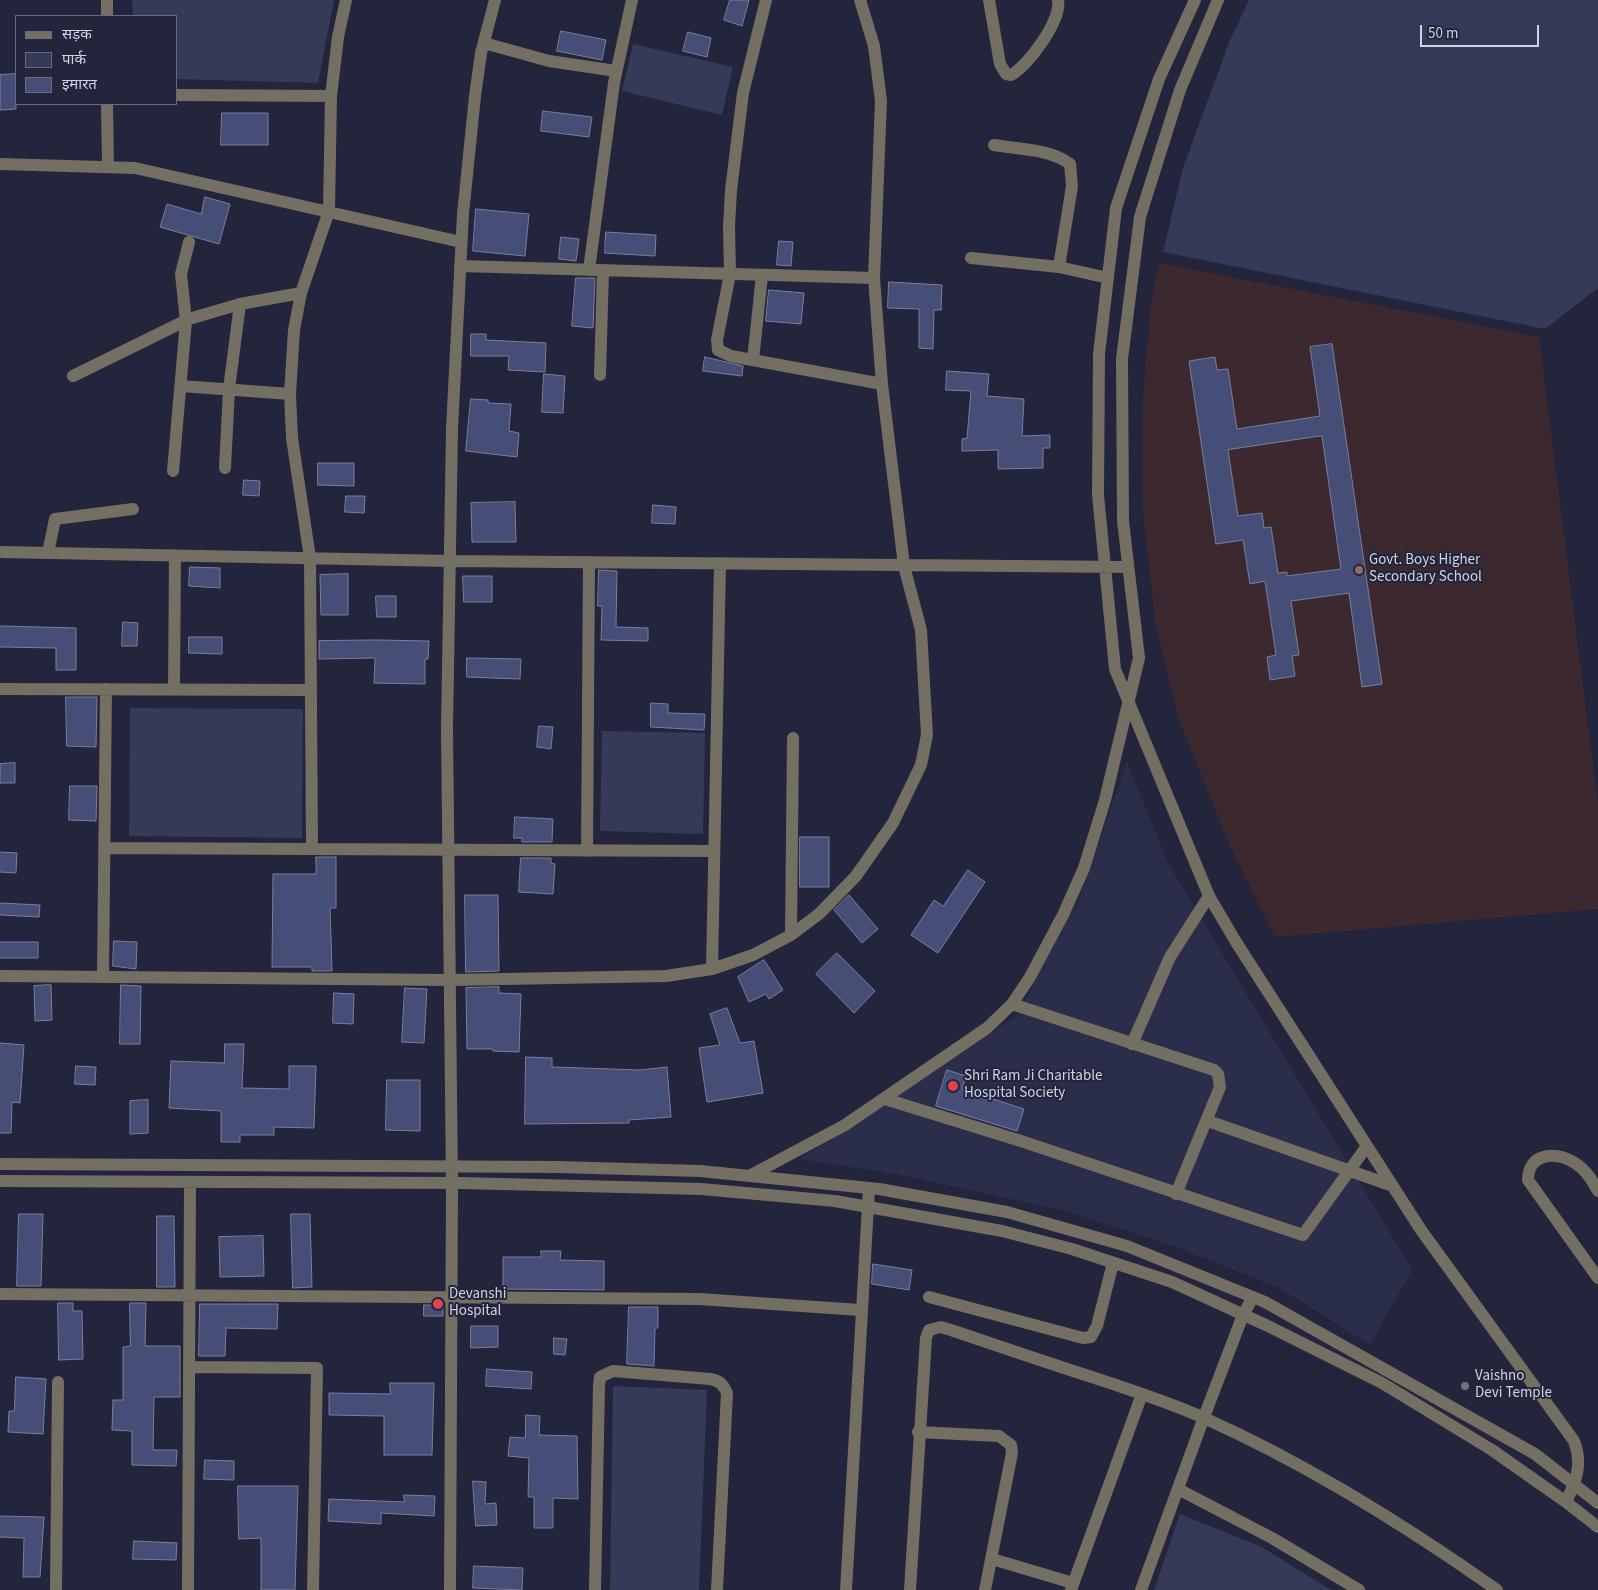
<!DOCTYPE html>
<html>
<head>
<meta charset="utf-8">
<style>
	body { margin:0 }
	#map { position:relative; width:1598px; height:1590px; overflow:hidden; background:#22253c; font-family:"Source Sans 3","Noto Sans Devanagari",sans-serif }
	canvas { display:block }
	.legend { position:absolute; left:15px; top:15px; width:162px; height:90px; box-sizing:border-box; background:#22253c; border:1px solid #686b7e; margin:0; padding:6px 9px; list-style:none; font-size:15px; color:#d0d3e2 }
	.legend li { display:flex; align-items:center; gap:10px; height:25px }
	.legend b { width:25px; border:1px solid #686b7e }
	.scale { position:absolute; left:1420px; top:25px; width:119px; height:22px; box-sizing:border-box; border:2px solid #d0d3e2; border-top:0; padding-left:6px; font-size:15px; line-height:18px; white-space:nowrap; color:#d0d3e2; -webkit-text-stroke:4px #22253c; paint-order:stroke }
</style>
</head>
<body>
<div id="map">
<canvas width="1598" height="1590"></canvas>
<ul class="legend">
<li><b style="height:6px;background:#746f63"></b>सड़क</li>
<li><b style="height:14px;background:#353a59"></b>पार्क</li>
<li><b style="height:14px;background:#464d76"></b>इमारत</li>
</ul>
<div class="scale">50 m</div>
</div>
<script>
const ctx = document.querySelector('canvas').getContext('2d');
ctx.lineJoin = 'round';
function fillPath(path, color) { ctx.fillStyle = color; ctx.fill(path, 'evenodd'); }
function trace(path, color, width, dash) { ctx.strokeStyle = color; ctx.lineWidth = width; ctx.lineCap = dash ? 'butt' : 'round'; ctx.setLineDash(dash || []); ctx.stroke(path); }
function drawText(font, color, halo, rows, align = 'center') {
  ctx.font = font + ' "Source Sans 3",sans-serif'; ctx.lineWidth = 4; ctx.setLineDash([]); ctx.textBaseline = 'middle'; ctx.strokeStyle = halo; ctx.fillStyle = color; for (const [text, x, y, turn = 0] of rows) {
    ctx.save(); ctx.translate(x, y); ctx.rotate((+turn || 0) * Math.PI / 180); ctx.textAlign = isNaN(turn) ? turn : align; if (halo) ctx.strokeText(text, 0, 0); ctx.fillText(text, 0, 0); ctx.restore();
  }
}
const built = new Path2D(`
	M1127,762L1168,863L1412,1270L1370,1345L1278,1287L1173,1246L1065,1211L901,1175L799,1159L887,1104L1016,1016L1079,899Z`);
const education = new Path2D(`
	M1159,263L1539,337L1598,804V909L1275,937L1229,844L1178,717L1156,626L1143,514V398L1150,311Z`);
const green = new Path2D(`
	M132,0H334L318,83L176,79V16H133Z
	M1249,0H1598V288L1545,329L1163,252L1183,168L1230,40Z
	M633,44L733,67L722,115L622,91Z
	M130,708L303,709L302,838L129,836Z
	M602,731L705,733L703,834L600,831Z
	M613,1386L707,1390L699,1590H610Z
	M1180,1514L1260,1546L1331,1590H1154Z`);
const building = new Path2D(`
	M730,0H749L742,26L724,20Z
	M561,31L606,40L602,60L557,51Z
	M688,32L711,38L707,57L683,51Z
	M16,74V109L0,110V75Z
	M543,111L592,117L589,137L541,131Z
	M222,113H268V145H221Z
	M205,197L230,204L219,244L160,227L167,204L201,214Z
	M476,209L529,214L525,256L473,251Z
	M606,232L656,235L655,256L605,253Z
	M561,237L579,239L576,261L559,259Z
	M779,241L793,242L791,266L777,265Z
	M576,278H595L593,328L572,326Z
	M889,282L942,285L941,310H934L933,349L919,348V309L888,308Z
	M769,290L804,293L801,324L766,321Z
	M471,334H486V340L546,343L545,372L508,370L509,356H471Z
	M1332,344L1382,684L1362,687L1349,593L1291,601L1299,655L1292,656L1295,676L1270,680L1267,657L1276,655L1265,581L1250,584L1243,540L1216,544L1189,361L1215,357L1217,370L1228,369L1237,429L1320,416L1310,347ZM1322,436L1341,569L1287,576V572L1278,573L1271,527L1264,528L1262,513L1238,516L1228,450Z
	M705,357L743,366L742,376L703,371Z
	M947,371L989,374L987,396L1024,399L1022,436L1050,435V448H1043V468L998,469V450L962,451V439L967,438L971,391L946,390Z
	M544,374L565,376L563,413L542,412Z
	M471,399L488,400V403L511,404L509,431L519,433L517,457L466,451Z
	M318,463H354V486L318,485Z
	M244,480L260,481L259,496L243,495Z
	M346,496H365L364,513L345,512Z
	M515,502L516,542H472L471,503Z
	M653,505L676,507L675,524L652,523Z
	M190,567L220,568V588L189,586Z
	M599,570L617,571L616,627L648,628V641L601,640L602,606H598Z
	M348,574V615H321L320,575Z
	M463,576H492V602H464Z
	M376,596H396V617H377Z
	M123,622L138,623L137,646H122Z
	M0,626L76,628V670H56V648L0,647Z
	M189,637H222V654L189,653Z
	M377,640L429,641L428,659H425V684L374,683L375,658L319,659V641Z
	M467,658L521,659L520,679L467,677Z
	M66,697H97L96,747L67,746Z
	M651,703L668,704V713L705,714L704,730L651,727Z
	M539,726L553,727L551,749L537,747Z
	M15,763V783H0V764Z
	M70,786H97L96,821L69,820Z
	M515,817L553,819L552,842H522V838H514Z
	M800,837H829V887H800Z
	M0,852L17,853L16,873L0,872Z
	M316,857H336V908H330L332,971H312V967H272L273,874H316Z
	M521,858H551V863L555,864L553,894L519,892Z
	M968,870L985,882L938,953L911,935L934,900L943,906Z
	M465,895H498L499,971L466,972Z
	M849,895L878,929L862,943L834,910Z
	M0,903L40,905L39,917L0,915Z
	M114,941L137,942L136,969L113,966Z
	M0,942H38V958H0Z
	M837,953L875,991L854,1013L816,974Z
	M764,960L783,990L769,999L766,994L749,1002L738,977Z
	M51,985L52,1020L35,1021L34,986Z
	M121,985L141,986L140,1044H120Z
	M499,987V993L521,994L519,1052L493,1051V1049H467L466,988Z
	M405,988L427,989L424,1043L402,1042Z
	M334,993L354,994L353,1024L333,1023Z
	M727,1008L740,1043L754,1041L763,1093L707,1102L699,1048L720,1045L710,1014Z
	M0,1043L24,1045L20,1103L12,1102L11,1133H0Z
	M225,1044H244L242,1088L289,1089V1066H316L314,1128L274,1127V1135H240V1142H221V1111L169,1108L171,1061L224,1063Z
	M526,1057L552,1058V1067L640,1070L667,1067L671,1117L629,1120V1123L525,1124Z
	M76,1066L96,1067L95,1085L75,1084Z
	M947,1070L966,1076L962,1089L1024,1109L1017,1131L936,1106Z
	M387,1080H420V1131L386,1130Z
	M148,1100V1133L130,1134V1101Z
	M19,1214H43L41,1286H17Z
	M291,1214H310L312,1287L293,1288Z
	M157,1216H174L175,1287H157Z
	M263,1236L264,1276L220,1277L219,1237Z
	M541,1251H561L560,1260L604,1261V1290L503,1289V1257H541Z
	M873,1264L912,1270L909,1290L872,1284Z
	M58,1303H73V1311H82L83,1359L59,1360Z
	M130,1303H146L145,1346H180V1397H154L153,1450H177L176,1466L132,1465V1431L112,1430L113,1400H123V1347L130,1346Z
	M200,1304H278L277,1329L226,1328L225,1356H199Z
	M424,1305H443V1316H424Z
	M629,1307H658V1328H655L654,1366L627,1364Z
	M471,1326H498V1347L471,1348Z
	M554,1338L567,1339L565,1355L554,1354Z
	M487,1369L532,1372L531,1389L486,1386Z
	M16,1377L46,1379L43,1434L8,1432L9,1411H14Z
	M390,1383H434L432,1455H384V1416L329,1415V1393L390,1394Z
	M526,1415L540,1416L539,1435L577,1436L578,1499L553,1498V1528H534V1497H528L529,1458L508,1456L510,1437L525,1438Z
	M205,1460L234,1461V1480L204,1479Z
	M473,1481L486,1482L485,1504L496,1503L497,1525L476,1526Z
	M238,1486H298L295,1590H261V1538L239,1539Z
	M404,1495L435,1496L434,1516L381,1513V1524L328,1521L329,1499L404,1502Z
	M0,1516L44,1517L40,1577H23L24,1538L0,1537Z
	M134,1541L177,1543L176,1560L133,1559Z
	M474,1566L523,1568L522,1590L473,1588Z`);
const minor = new Path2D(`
	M107,0V16
	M766,0L743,93L731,190L729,227L730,274L717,340L718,350L731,356L882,384
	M989,0L1000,64L1006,74L1011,75C1028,66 1062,20 1058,0
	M1195,0L1159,79L1116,208L1099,354L1098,495L1115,669L1209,896L1236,942L1421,1230L1574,1441C1583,1464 1576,1481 1566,1502
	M484,43L549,61L616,71
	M176,95L331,96
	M107,104L108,167
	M994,145C1017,149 1051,149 1070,164L1072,186L1059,267
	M0,164L135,168L461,242
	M971,258L1059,267L1108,278
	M460,266L874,278
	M589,270L614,83L632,0
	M753,360L762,275
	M600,375L603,270
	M73,376L189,319L240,304L301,293
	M181,386L290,394
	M225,468L229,389L240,304
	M173,471L186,321L181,274L189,242
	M0,552L450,561L1127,567
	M48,553L55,519L133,509
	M0,689L311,690
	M174,689L175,555
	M104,848L714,851
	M312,849L310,558L292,438L290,394L294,330L301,293L329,211L331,96L338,37L346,0
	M587,851L589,562
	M791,935L793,738
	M712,969L720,563
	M0,976L450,980L666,976L712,969L753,955L791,935L819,914L856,876L893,823L921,765L927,735L921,630L904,566L882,384L874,278L881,101L874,46L860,0
	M103,977L106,689
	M1012,1004L1214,1070L1218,1074L1220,1087L1176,1194
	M1132,1044L1170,957L1209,896
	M885,1099L1024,1142L1303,1235L1367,1146
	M1208,1121L1393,1186
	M0,1164L558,1167L700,1171L879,1189L1007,1212L1127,1246L1265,1302L1535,1454L1598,1503
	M751,1175L845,1125L987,1028L1012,1004L1030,977L1063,915L1084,868L1105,800L1139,658L1123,521L1122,359L1140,217L1180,90L1218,0
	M0,1181L461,1183L701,1189L835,1201L1002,1231L1072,1249L1172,1282L1268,1326L1382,1383L1492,1450L1566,1502L1598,1527
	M1598,1191C1592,1180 1586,1170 1575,1163C1555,1151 1528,1153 1528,1180L1598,1278
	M0,1294L699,1299L860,1310
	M929,1297L1083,1338L1091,1337L1097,1326L1113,1263
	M190,1367L317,1368L313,1590
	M918,1432L999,1436L1011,1445L1012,1453L985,1590
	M1178,1489L1272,1538L1359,1590
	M992,1559L1073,1583
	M56,1590L58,1382
	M188,1590L190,1183
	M450,1590L452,1184L447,729L452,429L463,214L475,96L481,53L495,0
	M595,1590L599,1386L600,1377L613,1371L710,1379C720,1381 723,1384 727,1393L717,1590
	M846,1590L869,1188
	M910,1590L926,1338L929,1330L941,1327L951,1330C1001,1347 1051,1364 1101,1380C1136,1392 1171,1403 1204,1418C1307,1464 1405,1525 1497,1590
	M1071,1590L1142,1394
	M1141,1590L1204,1417L1243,1315L1253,1297`);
const markers = [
	[1359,570,5,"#8d6e63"],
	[953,1086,6,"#e0444e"],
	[438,1304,6,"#e0444e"],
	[1465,1386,5,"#6b7280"]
];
const poiNames = [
	["Govt. Boys Higher",1369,561],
	["Secondary School",1369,578],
	["Shri Ram Ji Charitable",964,1077],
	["Hospital Society",964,1094],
	["Devanshi",449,1295],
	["Hospital",449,1312],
	["Vaishno",1475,1377],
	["Devi Temple",1475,1394]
];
fillPath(built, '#2a2e4b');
fillPath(education, '#3c292f');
fillPath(green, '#353a59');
fillPath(building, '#464d76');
trace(building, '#7a7f9b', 1);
trace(minor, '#746f63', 12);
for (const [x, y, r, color] of markers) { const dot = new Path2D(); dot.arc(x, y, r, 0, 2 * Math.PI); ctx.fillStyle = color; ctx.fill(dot); trace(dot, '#22253c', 2); }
drawText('15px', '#d0d3e2', '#22253c', poiNames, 'left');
</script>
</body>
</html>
